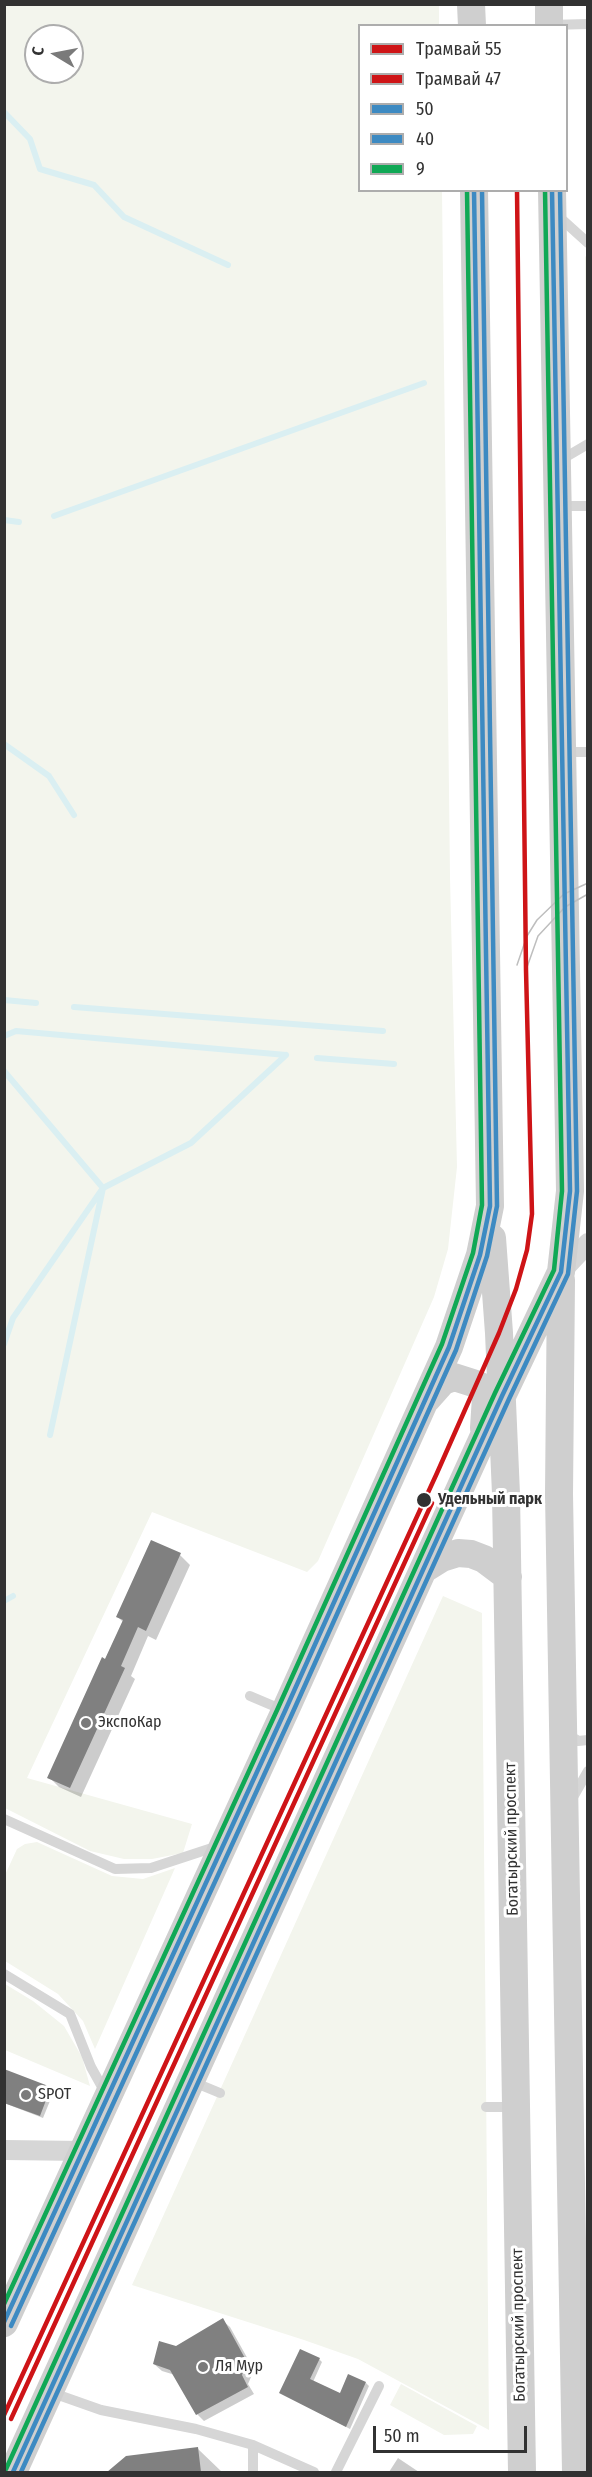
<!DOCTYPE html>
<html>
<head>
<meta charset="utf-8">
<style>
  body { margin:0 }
  #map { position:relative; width:592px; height:2477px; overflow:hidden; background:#fff; font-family:"Fira Sans Condensed",sans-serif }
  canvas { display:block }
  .frame { position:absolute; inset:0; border:6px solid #323232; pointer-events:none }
  .legend { position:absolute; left:358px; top:24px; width:210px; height:168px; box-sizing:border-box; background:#fff; border:2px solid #adadad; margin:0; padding:8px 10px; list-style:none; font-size:18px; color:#323232 }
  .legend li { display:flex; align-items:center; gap:12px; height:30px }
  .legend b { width:30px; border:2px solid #adadad }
  .north { position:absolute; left:24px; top:24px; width:60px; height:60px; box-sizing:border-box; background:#fff; border:2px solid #adadad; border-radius:50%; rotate:280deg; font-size:16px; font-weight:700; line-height:24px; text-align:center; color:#323232 }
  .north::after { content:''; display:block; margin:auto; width:21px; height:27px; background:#7a7a7a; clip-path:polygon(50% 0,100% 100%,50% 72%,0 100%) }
  .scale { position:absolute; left:373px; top:2426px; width:154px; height:27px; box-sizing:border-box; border:3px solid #323232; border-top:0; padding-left:8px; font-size:18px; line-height:21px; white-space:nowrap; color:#323232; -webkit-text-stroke:4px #fff; paint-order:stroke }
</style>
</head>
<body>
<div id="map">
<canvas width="592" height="2477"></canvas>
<div class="frame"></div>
<ul class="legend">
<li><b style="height:8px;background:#ce1417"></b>Трамвай 55</li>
<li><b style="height:8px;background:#ce1417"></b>Трамвай 47</li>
<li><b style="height:8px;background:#3d8ac2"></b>50</li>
<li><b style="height:8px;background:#3d8ac2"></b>40</li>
<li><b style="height:8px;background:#10a855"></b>9</li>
</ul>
<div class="north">С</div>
<div class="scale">50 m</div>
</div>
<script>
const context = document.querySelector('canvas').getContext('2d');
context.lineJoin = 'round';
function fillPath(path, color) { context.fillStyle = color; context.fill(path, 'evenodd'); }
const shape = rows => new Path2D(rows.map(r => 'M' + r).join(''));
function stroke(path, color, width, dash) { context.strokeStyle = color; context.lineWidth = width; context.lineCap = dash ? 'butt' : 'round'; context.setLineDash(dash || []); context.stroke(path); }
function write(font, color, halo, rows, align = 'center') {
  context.font = font + ' "Fira Sans Condensed",sans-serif'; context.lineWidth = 6; context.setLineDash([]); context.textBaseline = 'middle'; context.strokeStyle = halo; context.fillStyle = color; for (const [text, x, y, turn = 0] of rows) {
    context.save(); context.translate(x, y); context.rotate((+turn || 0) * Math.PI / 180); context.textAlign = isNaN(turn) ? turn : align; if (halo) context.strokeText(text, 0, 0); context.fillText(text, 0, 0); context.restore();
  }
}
const green = shape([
  [4,5,439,5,439,25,360,26,360,190,442,191,450,877,457,1167,448,1249,434,1297,318,1561,307,1572,152,1512,27,1778,192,1824,183,1853,152,1859,124,1859,90,1851,5,1808],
  [36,36,72,36,72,72,36,72],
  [585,256,588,259,587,431],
  [443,1596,482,1613,489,2430,358,2359,304,2340,132,2285],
  [37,1842,112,1876,143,1879,175,1868,95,2049,83,2021,58,1994,5,1961,5,1875,17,1849,25,1844],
  [5,1984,33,2001,64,2026,82,2057,90,2086,5,2050],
  [401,2384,477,2426,473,2434,444,2435,390,2405]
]);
const shadow = shape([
  [180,1555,190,1565,156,1640,148,1636,131,1676,135,1679,81,1797,59,1787,49,1777,123,1622,118,1617],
  [4,2074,50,2088,54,2091,43,2118,4,2103],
  [222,2320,230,2327,254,2370,248,2384,254,2394,204,2421,197,2414,175,2375,162,2371,154,2364],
  [319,2359,322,2362,313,2382,340,2395,366,2383,369,2386,350,2429,281,2393],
  [197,2448,222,2472,110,2472,127,2458],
  [398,2458,419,2472,389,2472]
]);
const stream = shape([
  [4,112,30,139,40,169,94,185,124,217,228,265],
  [54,516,424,383],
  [4,520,19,522],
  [4,744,49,776,74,815],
  [4,1000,36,1003],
  [74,1007,383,1031],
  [4,1036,16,1031,286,1055],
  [317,1058,394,1064],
  [4,1071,103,1188,13,1318,4,1344],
  [50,1435,103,1188,191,1143,286,1055],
  [4,1601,13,1596]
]);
const building = shape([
  [151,1540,181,1553,146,1631,138,1627,121,1666,125,1668,70,1788,47,1778,102,1657,105,1659,123,1620,116,1617],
  [4,2069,51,2087,40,2116,4,2103],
  [223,2318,247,2362,242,2375,248,2387,196,2415,170,2370,153,2364,159,2341,176,2346],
  [300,2349,320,2358,310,2379,340,2393,348,2374,366,2382,346,2427,279,2393],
  [198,2447,201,2472,107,2472,126,2456]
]);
const service = shape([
  [549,25,588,24],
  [557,215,588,243],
  [559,461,588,444],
  [558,506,588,506],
  [564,752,588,752],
  [250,1696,283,1710],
  [566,1733,578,1741,588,1740],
  [572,1799,588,1771],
  [4,1819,115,1869,151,1868,218,1846],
  [4,1974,70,2014,91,2067,106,2094],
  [191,2081,220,2093],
  [486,2107,516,2107],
  [50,2392,101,2410,196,2429,253,2445,314,2472],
  [253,2445,253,2472],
  [336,2472,379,2386]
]);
const minor = shape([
  [561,1272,588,1243],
  [4,2150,83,2151]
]);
const secondary = shape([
  [471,4,472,26],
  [549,4,549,26],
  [492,1238,499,1333,506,1494,522,2472],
  [561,1280,559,1494,576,2472],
  [427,1399,443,1381,454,1377,476,1384,480,1386,486,1397,484,1428],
  [426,1568,442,1558,458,1553,471,1554,484,1559,508,1577],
  [4,2323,285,1711,449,1347,480,1255,490,1206,474,190],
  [13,2472,502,1396,561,1272,570,1191,552,190]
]);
const tram = shape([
  [517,965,527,936,537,920,564,894,588,883],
  [526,970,538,936,565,907,588,894]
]);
const bus1 = shape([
  [4,2322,285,1711,449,1347,480,1255,490,1206,474,190],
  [13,2472,502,1396,561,1272,570,1191,552,190]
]);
const bus2 = shape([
  [11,2326,292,1714,456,1350,487,1256,497,1206,482,190],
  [21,2472,509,1399,568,1274,577,1191,560,190]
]);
const bus3 = shape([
  [4,2304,278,1708,442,1344,473,1253,482,1205,467,190],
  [6,2469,495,1393,554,1270,562,1191,545,190]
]);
const tram1 = shape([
  [4,2415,437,1473,499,1333,516,1289,527,1250,532,1214,526,970,517,190]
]);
const tram2 = shape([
  [11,2419,432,1503]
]);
const markers = [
  [424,1500,8,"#323232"],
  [86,1723,6,"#7a7a7a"],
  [26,2095,6,"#7a7a7a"],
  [203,2367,6,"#7a7a7a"]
];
const stopNames = [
  ["Удельный парк",438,1500]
];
const poiNames = [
  ["ЭкспоКар",98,1723],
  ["SPOT",38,2095],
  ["Ля Мур",215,2367]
];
const streetNames = [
  ["Богатырский проспект",512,1839,-91],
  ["Богатырский проспект",519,2325,-91]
];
fillPath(green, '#f3f5ed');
fillPath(shadow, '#0003');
stroke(stream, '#daeff2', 6);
fillPath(building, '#808080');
stroke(service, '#d6d6d6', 10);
stroke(minor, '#d6d6d6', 20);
stroke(secondary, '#cfcfcf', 28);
stroke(tram, '#bebebe', 1.5);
stroke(bus1, '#3d8ac2', 4.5);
stroke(bus2, '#3d8ac2', 4.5);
stroke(bus3, '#10a855', 4.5);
stroke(tram1, '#ce1417', 4.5);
stroke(tram2, '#ce1417', 4.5);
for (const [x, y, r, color] of markers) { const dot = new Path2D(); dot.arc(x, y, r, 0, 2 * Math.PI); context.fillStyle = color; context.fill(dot); stroke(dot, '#fff', 2); }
write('bold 16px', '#323232', '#fff', stopNames, 'left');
write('16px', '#323232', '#fff', poiNames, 'left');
write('16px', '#323232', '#fff', streetNames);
</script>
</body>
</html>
